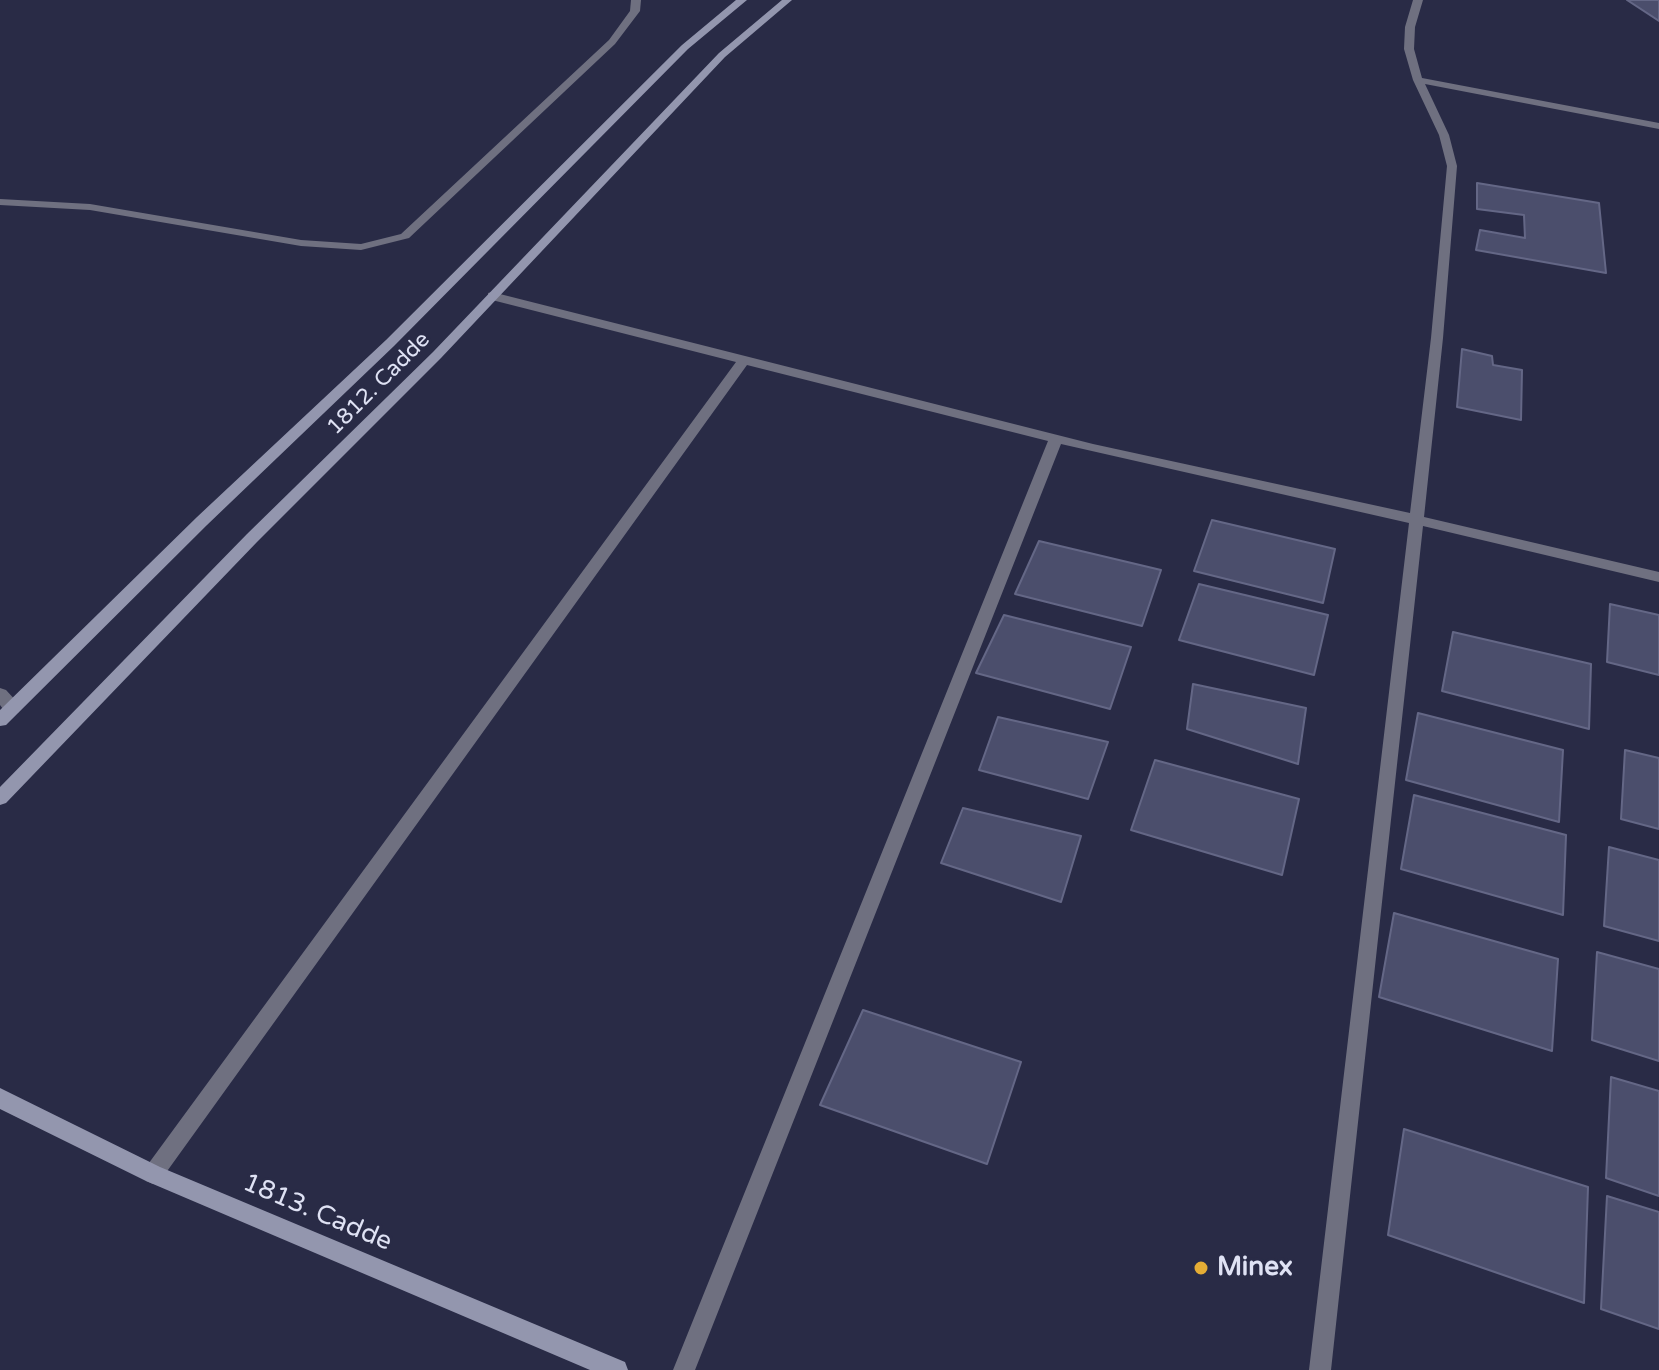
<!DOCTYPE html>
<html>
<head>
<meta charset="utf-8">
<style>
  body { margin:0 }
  canvas { display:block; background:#292b46 }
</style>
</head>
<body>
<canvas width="1659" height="1370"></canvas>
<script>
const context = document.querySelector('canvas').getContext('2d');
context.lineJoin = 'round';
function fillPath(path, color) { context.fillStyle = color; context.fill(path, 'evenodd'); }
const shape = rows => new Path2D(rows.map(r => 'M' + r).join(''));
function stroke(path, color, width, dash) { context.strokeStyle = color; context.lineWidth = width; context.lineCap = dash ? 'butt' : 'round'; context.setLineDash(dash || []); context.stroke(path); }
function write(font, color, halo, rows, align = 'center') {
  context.font = font + ' "Varela Round",sans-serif'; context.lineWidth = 6; context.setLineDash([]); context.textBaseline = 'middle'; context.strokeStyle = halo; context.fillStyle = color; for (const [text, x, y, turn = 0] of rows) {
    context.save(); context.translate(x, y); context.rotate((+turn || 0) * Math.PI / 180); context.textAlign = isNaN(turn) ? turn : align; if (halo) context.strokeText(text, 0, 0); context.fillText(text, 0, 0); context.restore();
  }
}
const building = shape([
  [1627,0,1659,0,1659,21,1627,0],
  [1477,183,1599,203,1606,273,1476,250,1480,230,1525,238,1524,215,1477,209,1477,183],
  [1462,349,1492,356,1493,365,1522,370,1521,420,1457,407,1462,349],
  [1212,520,1335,549,1323,603,1194,571,1212,520],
  [1039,541,1161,570,1142,626,1015,594,1039,541],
  [1199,584,1328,615,1314,675,1179,640,1199,584],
  [1610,604,1659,615,1659,675,1607,662,1610,604],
  [1004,615,1131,647,1110,709,976,673,1004,615],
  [1453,632,1591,664,1589,729,1442,691,1453,632],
  [1193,684,1306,708,1298,764,1187,729,1193,684],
  [1418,713,1563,750,1559,822,1406,780,1418,713],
  [998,717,1108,742,1088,799,979,770,998,717],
  [1625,750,1659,758,1659,829,1621,819,1625,750],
  [1155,760,1299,799,1282,875,1131,830,1155,760],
  [1414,795,1566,835,1563,915,1401,869,1414,795],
  [963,808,1081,836,1061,902,941,863,963,808],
  [1609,847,1659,860,1659,941,1604,926,1609,847],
  [1394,913,1558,959,1552,1051,1379,997,1394,913],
  [1597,952,1659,969,1659,1061,1592,1040,1597,952],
  [863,1010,1021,1062,987,1164,820,1105,863,1010],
  [1611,1077,1659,1091,1659,1196,1606,1178,1611,1077],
  [1404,1129,1588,1187,1584,1303,1388,1235,1404,1129],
  [1607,1196,1659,1212,1659,1329,1601,1309,1607,1196]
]);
const street = shape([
  [631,0,641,0,640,11,615,44,409,238,361,250,301,246,90,210,0,205,0,199,90,204,301,240,361,244,401,234,609,40,630,11,631,0],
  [1413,0,1423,0,1415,27,1414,49,1422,78,1659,123,1659,129,1425,84,1449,135,1457,166,1443,338,1424,517,1659,572,1659,582,1423,526,1331,1370,1309,1370,1409,523,1061,444,695,1370,673,1370,1048,441,747,365,160,1181,153,1184,146,1181,143,1174,146,1167,736,362,488,299,488,293,492,292,1093,444,1410,513,1431,338,1447,166,1439,135,1413,80,1404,49,1405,27,1413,0],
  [0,688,6,690,18,703,20,708,18,713,6,713,0,705,0,688]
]);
const secondary = shape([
  [736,0,747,0,688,49,394,346,207,525,6,725,0,726,0,710,197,517,386,340,682,45,736,0],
  [782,0,792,0,725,57,441,358,257,542,6,803,0,805,0,787,247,534,433,352,719,53,782,0],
  [0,1088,160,1167,625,1362,628,1370,590,1370,146,1181,0,1109,0,1088]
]);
const markers = [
  [1201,1268,8,"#e5ad35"]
];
const streetNames = [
  ["1812. Cadde",379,384,-45]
];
const nearStreetnames = [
  ["1813. Cadde",317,1213,23]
];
const nearPoinames = [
  ["Minex",1217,1268]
];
fillPath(building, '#4b4e6c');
stroke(building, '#646786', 2);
fillPath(street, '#6f7080');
fillPath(secondary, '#9396ae');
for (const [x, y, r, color] of markers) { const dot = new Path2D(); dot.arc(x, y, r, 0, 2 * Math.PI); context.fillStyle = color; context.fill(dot); stroke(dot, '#292b46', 3); }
write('22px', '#dfe2f4', '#292b46', streetNames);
write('26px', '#dfe2f4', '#292b46', nearStreetnames);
write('bold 26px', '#dfe2f4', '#292b46', nearPoinames, 'left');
</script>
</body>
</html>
